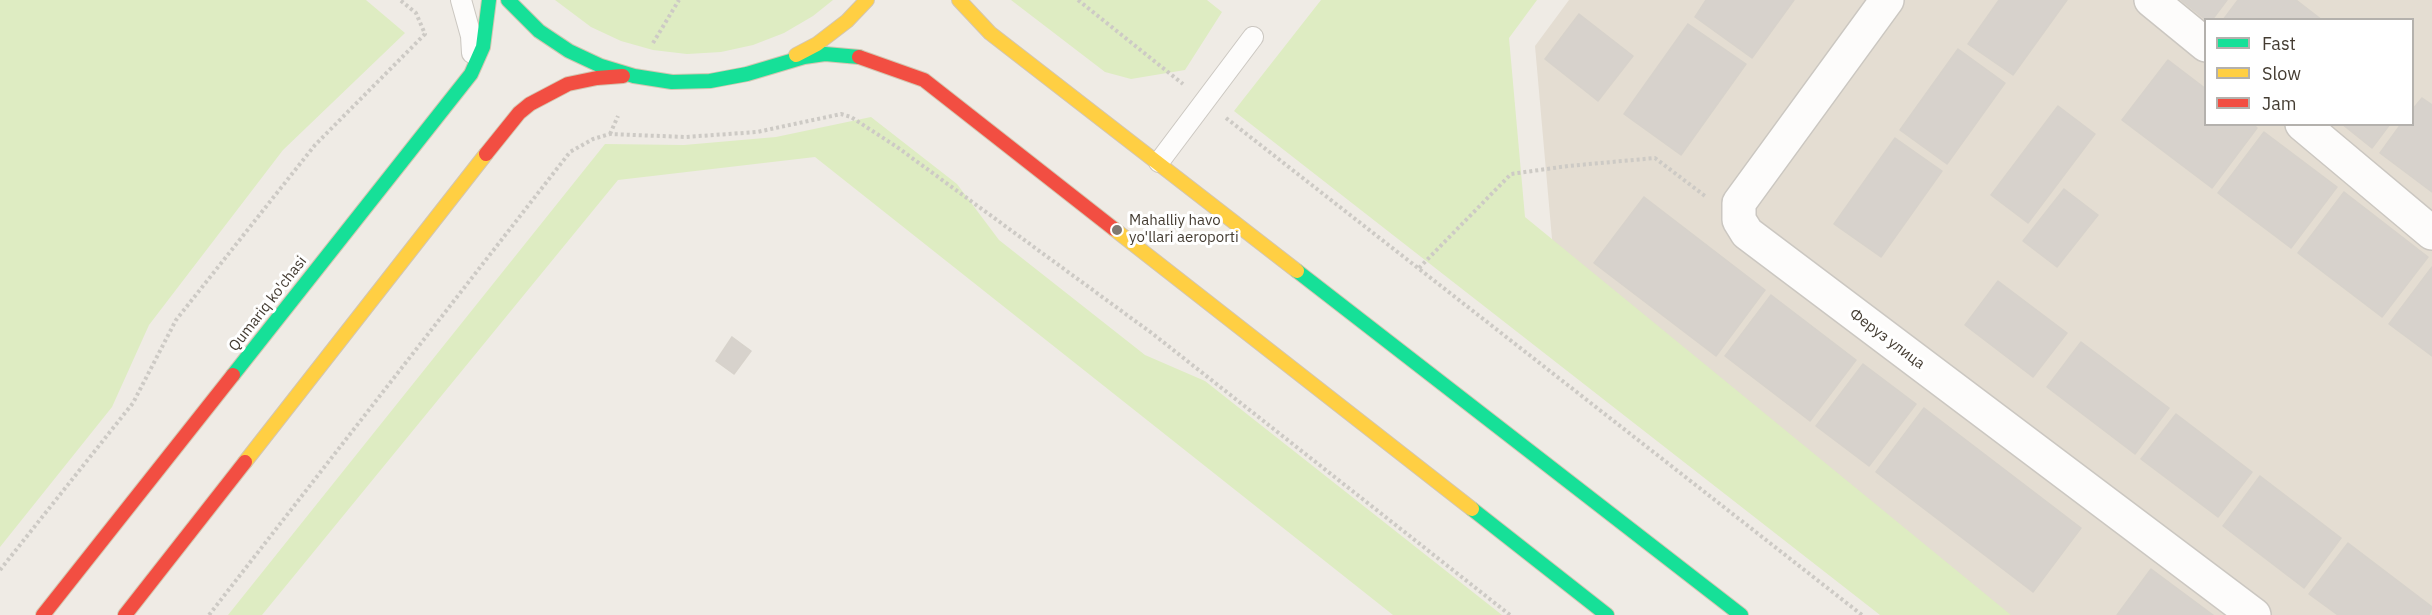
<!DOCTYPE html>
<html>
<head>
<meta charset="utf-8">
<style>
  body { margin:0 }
  #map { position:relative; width:2432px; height:615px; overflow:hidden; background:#efebe5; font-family:"IBM Plex Sans",sans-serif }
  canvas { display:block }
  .legend { position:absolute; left:2204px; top:18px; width:210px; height:108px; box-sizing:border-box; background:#fff; border:2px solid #b4b1ad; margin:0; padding:8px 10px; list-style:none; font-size:18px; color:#443c32 }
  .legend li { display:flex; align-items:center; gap:12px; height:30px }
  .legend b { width:30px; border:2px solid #b4b1ad }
</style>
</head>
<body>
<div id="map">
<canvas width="2432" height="615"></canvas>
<ul class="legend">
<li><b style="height:8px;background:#16e098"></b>Fast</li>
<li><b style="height:8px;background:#ffcf43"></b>Slow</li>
<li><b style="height:8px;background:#f24e42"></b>Jam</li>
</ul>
</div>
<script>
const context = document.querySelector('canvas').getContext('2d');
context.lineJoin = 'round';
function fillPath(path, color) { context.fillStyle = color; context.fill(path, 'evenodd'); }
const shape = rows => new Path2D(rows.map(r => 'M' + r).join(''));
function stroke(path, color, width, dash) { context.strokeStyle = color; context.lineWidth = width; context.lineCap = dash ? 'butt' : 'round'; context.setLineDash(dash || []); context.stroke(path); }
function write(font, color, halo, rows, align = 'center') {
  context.font = font + ' "IBM Plex Sans",sans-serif'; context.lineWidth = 6; context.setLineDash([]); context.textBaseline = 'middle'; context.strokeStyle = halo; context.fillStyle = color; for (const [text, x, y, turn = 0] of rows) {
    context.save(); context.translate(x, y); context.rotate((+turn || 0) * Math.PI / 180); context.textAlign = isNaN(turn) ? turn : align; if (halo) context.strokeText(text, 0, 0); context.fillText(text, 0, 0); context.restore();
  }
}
const residential = shape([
  [1569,0,2432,0,2432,615,1949,615,1558,307,1535,46],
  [2206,20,2412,20,2412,124,2206,124]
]);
const green = shape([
  [0,0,366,0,405,33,283,150,149,325,112,407,0,547],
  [555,0,833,0,813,16,784,33,753,45,721,52,687,54,653,50,621,41,591,27],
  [1011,0,1207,0,1222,12,1185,70,1131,79,1105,72],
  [1321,0,1537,0,1509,38,1525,217,2011,615,1880,615,1234,111],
  [871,117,957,184,999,240,1145,355,1205,381,1502,615,1393,615,815,157,618,180,262,615,228,615,605,144,684,145,776,137]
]);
const building = shape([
  [1706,0,1794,0,1752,58,1695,17,1706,0],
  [1999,0,2067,0,2013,75,1968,44,1999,0],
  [2181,0,2227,0,2212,20,2206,20,2181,0],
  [2238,0,2296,0,2322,20,2223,20,2238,0],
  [1579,14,1633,56,1598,101,1545,59,1579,14],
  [1688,24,1746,64,1681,155,1624,114,1688,24],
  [1958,49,2005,83,1947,164,1900,130,1958,49],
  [2168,60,2206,89,2206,124,2253,124,2257,128,2212,188,2122,120,2168,60],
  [2422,98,2432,105,2432,192,2380,153,2401,124,2412,124,2412,110,2422,98],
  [2058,106,2095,134,2028,223,1991,195,2058,106],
  [2342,124,2390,124,2372,148,2342,124],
  [2264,132,2337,187,2291,248,2218,193,2264,132],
  [1895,138,1942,171,1881,257,1834,224,1895,138],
  [2064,189,2098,215,2057,267,2023,241,2064,189],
  [2344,192,2428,257,2382,317,2298,253,2344,192],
  [1644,197,1765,290,1716,356,1594,263,1644,197],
  [2432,267,2432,356,2389,324,2432,267],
  [1998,281,2067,333,2033,377,1965,325,1998,281],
  [1771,295,1856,360,1810,421,1725,356,1771,295],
  [732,337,751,351,734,374,716,361,732,337],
  [2081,342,2169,408,2135,454,2047,387,2081,342],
  [1863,364,1916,404,1869,466,1816,426,1863,364],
  [1924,408,2081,528,2033,592,1876,472,1924,408],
  [2176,414,2252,472,2218,517,2141,459,2176,414],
  [2260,476,2341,538,2304,588,2223,526,2260,476],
  [2348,543,2432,607,2429,615,2338,615,2309,594,2348,543],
  [2151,569,2213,615,2117,615,2151,569]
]);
const path = shape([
  [1078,0,1183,84],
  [653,43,679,0],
  [1226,118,1862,615],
  [610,134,618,116],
  [1419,268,1511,174,1568,166,1655,158,1705,196],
  [0,570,133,403,176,320,315,145,425,34,416,13,400,0],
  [209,615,570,152,593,139,610,134,685,137,757,132,841,114,851,117,897,147,1153,334,1510,615]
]);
const lane = shape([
  [461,0,471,36,472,53],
  [1159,162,1253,37]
]);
const street = shape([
  [1887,0,1739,203,1739,220,1747,233,2254,615],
  [2151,0,2206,45],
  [2302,124,2432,233]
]);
const fast = shape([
  [508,0,539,31,569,51,601,66,634,76,672,82,710,81,747,74,804,57,825,54,859,57],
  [1297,271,1741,615],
  [233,375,471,74,483,47,489,0],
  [1472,509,1607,615]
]);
const slow = shape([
  [959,0,990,33,1297,271],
  [796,55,817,44,847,21,867,0],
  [1114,229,1472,509],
  [245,462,486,154]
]);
const jam = shape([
  [859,57,924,80,1114,229],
  [486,154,519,113,530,104,568,84,597,78,623,76],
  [43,615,233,375],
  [125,615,245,462]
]);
const markers = [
  [1117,230,6,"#807971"]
];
const poiNames = [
  ["Mahalliy havo",1129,221],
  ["yo'llari aeroporti",1129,238]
];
const streetNames = [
  ["Qumariq ko'chasi",268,304,-52],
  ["Феруз улица",1887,339,37]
];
fillPath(residential, '#e4ddd2');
fillPath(green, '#deecc2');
fillPath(building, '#d7d2cc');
stroke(building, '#d7d2cb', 1.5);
stroke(lane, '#cbc7c1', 22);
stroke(street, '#cbc7c1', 36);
stroke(fast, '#d3c6b1', 16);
stroke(slow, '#d3c6b1', 16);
stroke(jam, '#d3c6b1', 16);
stroke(path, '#cdcac5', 4, [3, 3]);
stroke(lane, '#fdfcfb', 20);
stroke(street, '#fdfcfb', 33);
stroke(fast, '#16e098', 14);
stroke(slow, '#ffcf43', 14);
stroke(jam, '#f24e42', 14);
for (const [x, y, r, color] of markers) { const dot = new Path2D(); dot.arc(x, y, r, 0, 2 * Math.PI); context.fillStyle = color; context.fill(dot); stroke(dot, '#fff', 2); }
write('15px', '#443c32', '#fff', poiNames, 'left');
write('15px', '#443c32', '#fff', streetNames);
</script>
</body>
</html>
